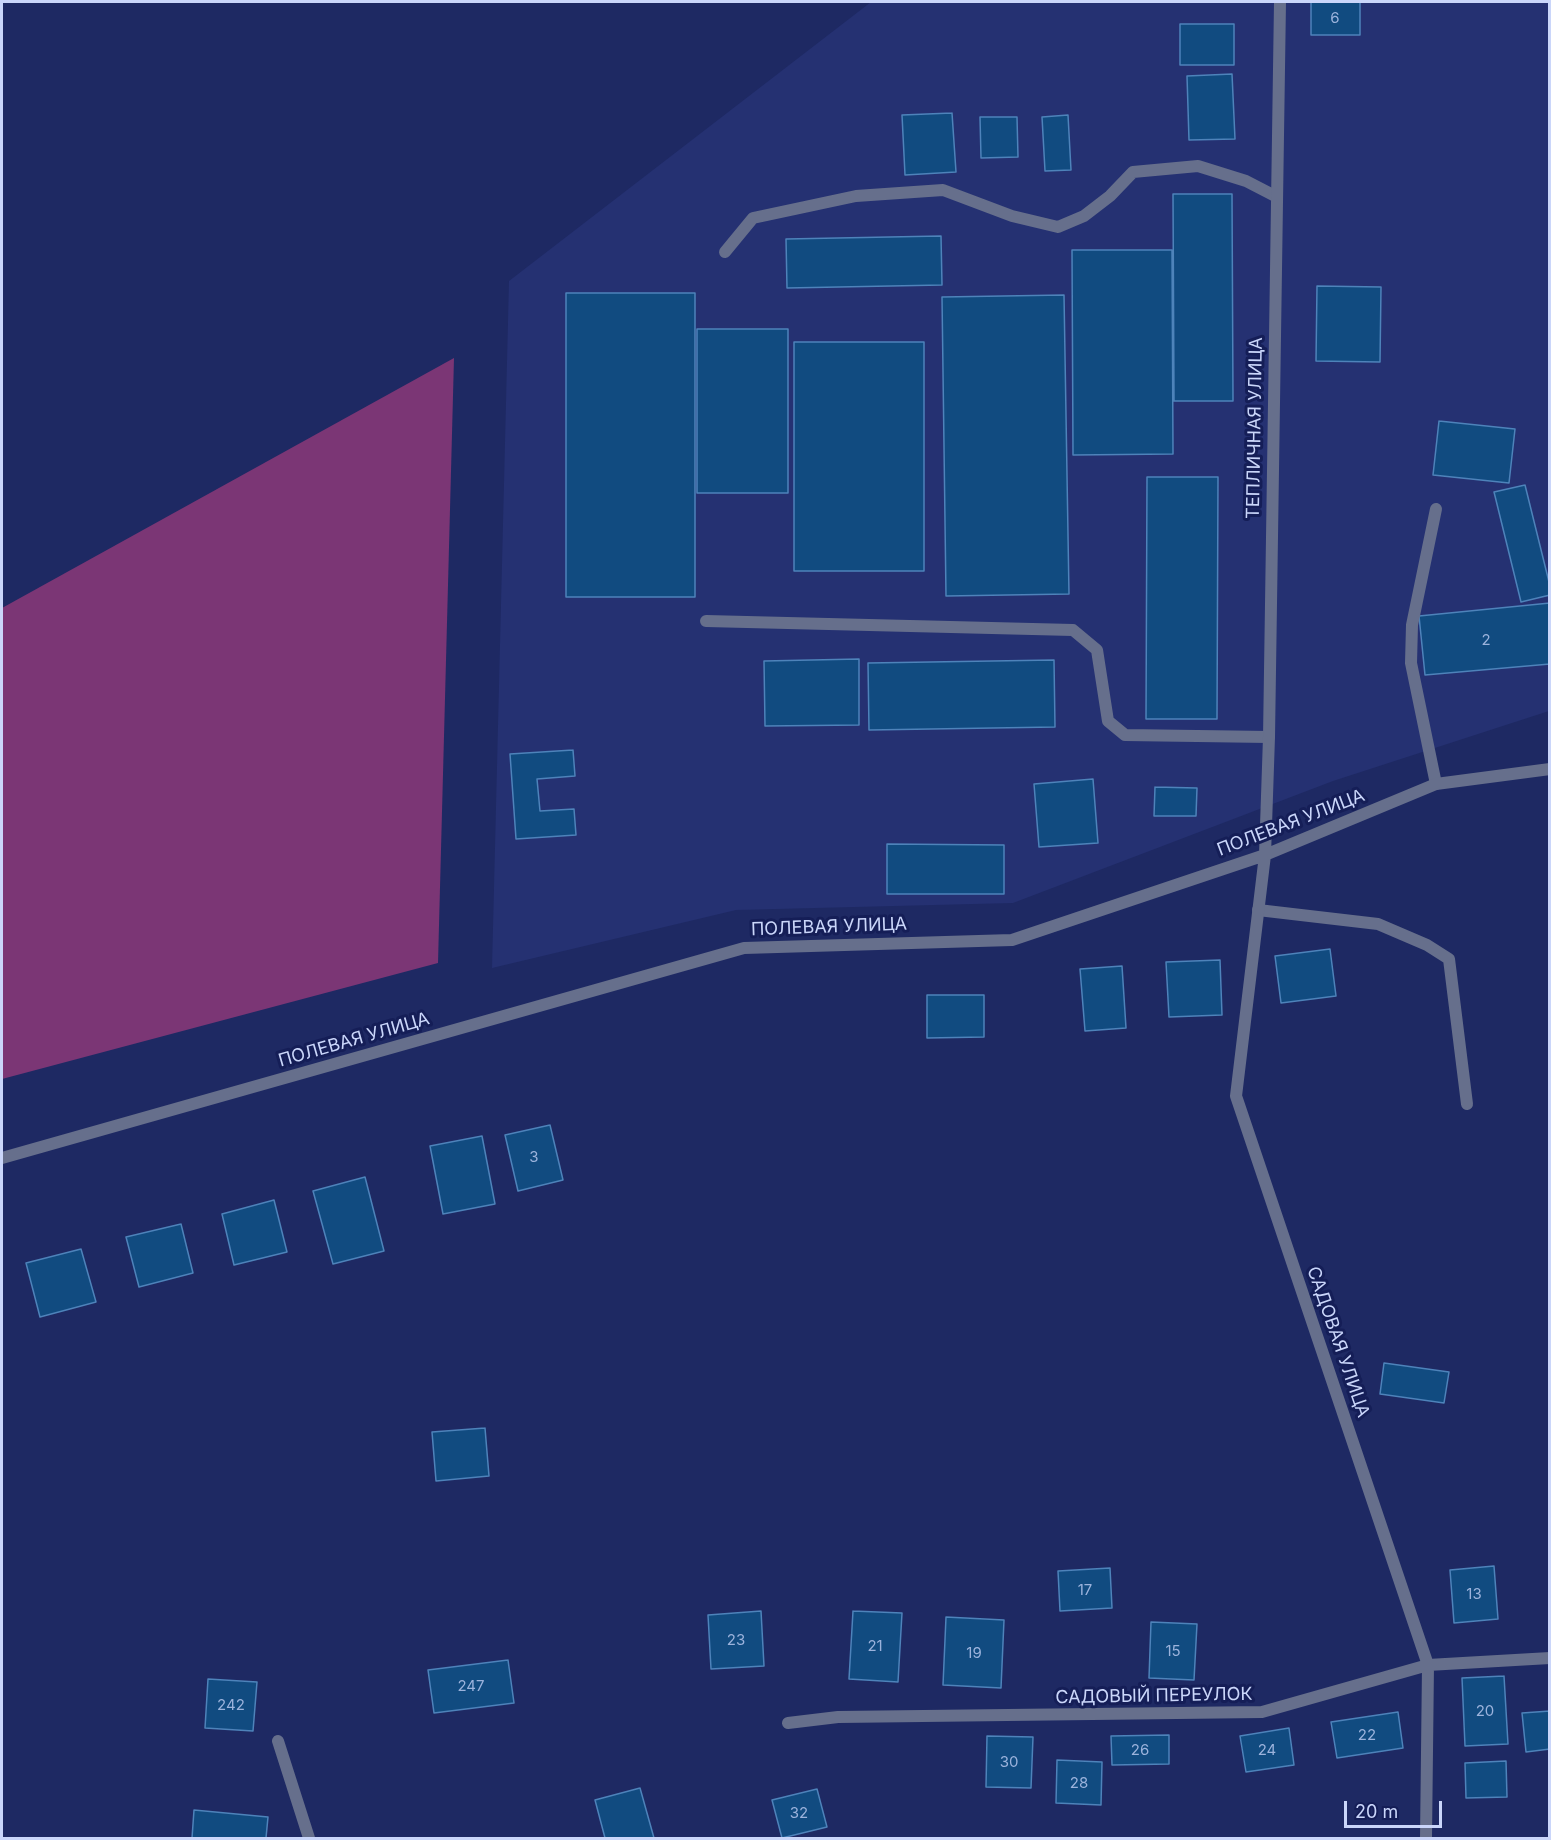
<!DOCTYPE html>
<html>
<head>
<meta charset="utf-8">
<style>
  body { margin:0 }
  #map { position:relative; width:1551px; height:1840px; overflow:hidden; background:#1e2963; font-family:Inter,sans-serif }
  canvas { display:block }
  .frame { position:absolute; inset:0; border:3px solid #cad6fa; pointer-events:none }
  .scale { position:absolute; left:1344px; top:1801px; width:98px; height:27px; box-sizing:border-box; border:3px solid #cad6fa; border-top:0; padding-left:8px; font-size:18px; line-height:21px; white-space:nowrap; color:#cad6fa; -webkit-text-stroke:4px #151e57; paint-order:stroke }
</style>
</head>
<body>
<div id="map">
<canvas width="1551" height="1840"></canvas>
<div class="frame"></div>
<div class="scale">20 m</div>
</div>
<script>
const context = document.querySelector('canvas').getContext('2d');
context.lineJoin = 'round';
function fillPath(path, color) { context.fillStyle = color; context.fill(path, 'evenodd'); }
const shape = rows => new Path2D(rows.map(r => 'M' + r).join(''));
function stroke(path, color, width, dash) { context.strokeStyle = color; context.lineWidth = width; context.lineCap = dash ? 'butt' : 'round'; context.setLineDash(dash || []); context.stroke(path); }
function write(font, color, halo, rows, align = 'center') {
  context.font = font + ' Inter,sans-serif'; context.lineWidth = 6; context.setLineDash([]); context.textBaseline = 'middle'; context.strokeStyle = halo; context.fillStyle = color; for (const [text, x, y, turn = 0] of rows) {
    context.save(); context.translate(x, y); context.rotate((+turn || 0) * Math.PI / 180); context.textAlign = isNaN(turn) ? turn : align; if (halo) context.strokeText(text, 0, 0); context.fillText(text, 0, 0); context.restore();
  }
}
const built = shape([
  [871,2,1549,2,1549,711,1333,781,1013,903,736,910,492,968,509,281]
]);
const green = shape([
  [454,358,438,963,2,1079,2,608]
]);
const building = shape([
  [1311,2,1360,2,1360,35,1311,35,1311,2],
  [1180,24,1234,24,1234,65,1180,65,1180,24],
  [1232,74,1235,139,1189,140,1187,76,1232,74],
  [952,113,956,172,905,175,902,115,952,113],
  [1068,115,1071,170,1045,171,1042,117,1068,115],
  [980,117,1017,117,1018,157,981,158,980,117],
  [1173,194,1232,194,1233,401,1174,401,1173,194],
  [941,236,942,285,787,288,786,239,941,236],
  [1072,250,1172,250,1173,454,1073,455,1072,250],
  [1317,286,1381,287,1380,362,1316,361,1317,286],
  [566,293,695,293,695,597,566,597,566,293],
  [1064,295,1069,594,946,596,942,297,1064,295],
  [697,329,788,329,788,493,697,493,697,329],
  [794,342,924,342,924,571,794,571,794,342],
  [1439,421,1515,429,1509,483,1433,475,1439,421],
  [1147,477,1218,477,1217,719,1146,719,1147,477],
  [1525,485,1550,586,1550,595,1521,602,1494,492,1525,485],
  [1550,603,1550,664,1425,675,1419,616,1550,603],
  [859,659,859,725,765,726,764,661,859,659],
  [1054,660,1055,727,869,730,868,663,1054,660],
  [573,750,575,776,537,779,540,811,574,809,576,835,516,839,510,754,573,750],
  [1093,779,1098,843,1039,847,1034,784,1093,779],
  [1155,787,1197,788,1196,816,1154,816,1155,787],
  [887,844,1004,845,1004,894,887,894,887,844],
  [1330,949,1336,996,1281,1003,1275,956,1330,949],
  [1220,960,1222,1015,1169,1017,1166,962,1220,960],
  [1122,966,1126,1028,1085,1031,1080,969,1122,966],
  [927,995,984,995,984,1037,927,1038,927,995],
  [550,1125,563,1180,518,1191,505,1135,550,1125],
  [482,1136,495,1204,443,1214,430,1146,482,1136],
  [365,1177,384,1251,333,1264,313,1191,365,1177],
  [274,1200,287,1252,234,1265,222,1214,274,1200],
  [181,1224,193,1273,139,1287,126,1237,181,1224],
  [81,1249,96,1302,40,1317,26,1263,81,1249],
  [1384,1363,1449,1372,1444,1403,1380,1394,1384,1363],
  [485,1428,489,1476,436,1481,432,1432,485,1428],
  [1494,1566,1498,1619,1454,1623,1450,1570,1494,1566],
  [1110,1568,1112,1608,1060,1611,1058,1571,1110,1568],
  [761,1611,764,1666,711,1669,708,1615,761,1611],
  [853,1611,902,1613,898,1682,849,1679,853,1611],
  [946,1617,1004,1620,1001,1688,943,1685,946,1617],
  [1151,1622,1197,1624,1194,1680,1149,1678,1151,1622],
  [508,1660,514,1703,434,1713,428,1670,508,1660],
  [1504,1676,1508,1744,1465,1746,1462,1678,1504,1676],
  [208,1679,257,1682,253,1731,205,1728,208,1679],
  [1550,1711,1550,1749,1526,1752,1522,1713,1550,1711],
  [1398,1712,1403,1748,1337,1758,1331,1722,1398,1712],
  [1289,1728,1294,1765,1246,1772,1240,1736,1289,1728],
  [1169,1735,1169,1764,1112,1765,1111,1736,1169,1735],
  [987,1736,1033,1737,1031,1788,986,1787,987,1736],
  [1057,1760,1102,1762,1101,1805,1056,1803,1057,1760],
  [1506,1761,1507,1797,1466,1798,1465,1763,1506,1761],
  [640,1788,654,1838,605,1838,595,1800,640,1788],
  [817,1789,827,1827,782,1838,772,1800,817,1789],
  [194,1810,268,1817,266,1838,192,1838,194,1810]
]);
const service = shape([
  [725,252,753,218,856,196,943,190,1012,216,1058,227,1084,216,1110,196,1133,172,1198,166,1246,181,1277,197],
  [1436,509,1412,625,1411,663,1436,784],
  [706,621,1073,630,1097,650,1108,721,1125,735,1269,737],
  [1258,910,1378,924,1427,945,1449,959,1467,1104]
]);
const minor = shape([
  [1280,2,1269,737,1265,855,1236,1096,1428,1665,1426,1838],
  [2,1158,744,948,1012,940,1265,855,1436,784,1550,769],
  [788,1723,838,1717,1262,1712,1428,1665,1550,1658],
  [278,1741,309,1838]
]);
const numberNames = [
  ["6",1335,18],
  ["2",1486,640],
  ["3",534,1157],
  ["17",1085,1590],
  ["13",1474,1594],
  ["23",736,1640],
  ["21",875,1646],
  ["15",1173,1651],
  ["19",974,1653],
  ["247",471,1686],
  ["242",231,1705],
  ["20",1485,1711],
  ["22",1367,1735],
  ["26",1140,1750],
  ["24",1267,1750],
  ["30",1009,1762],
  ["28",1079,1783],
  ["32",799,1813]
];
const streetNames = [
  ["ТЕПЛИЧНАЯ УЛИЦА",1255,428,-89],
  ["ПОЛЕВАЯ УЛИЦА",1291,823,-21],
  ["ПОЛЕВАЯ УЛИЦА",829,927,-2],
  ["ПОЛЕВАЯ УЛИЦА",354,1040,-16],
  ["САДОВАЯ УЛИЦА",1338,1342,71],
  ["САДОВЫЙ ПЕРЕУЛОК",1154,1696,-1]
];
fillPath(built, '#253172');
fillPath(green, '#7b3675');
fillPath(building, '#114b80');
stroke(building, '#4e83ba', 1.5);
stroke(service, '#666f8c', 12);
stroke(minor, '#666f8c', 12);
write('15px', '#9cb3dc', null, numberNames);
write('18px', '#cad6fa', '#151e57', streetNames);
</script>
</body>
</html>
